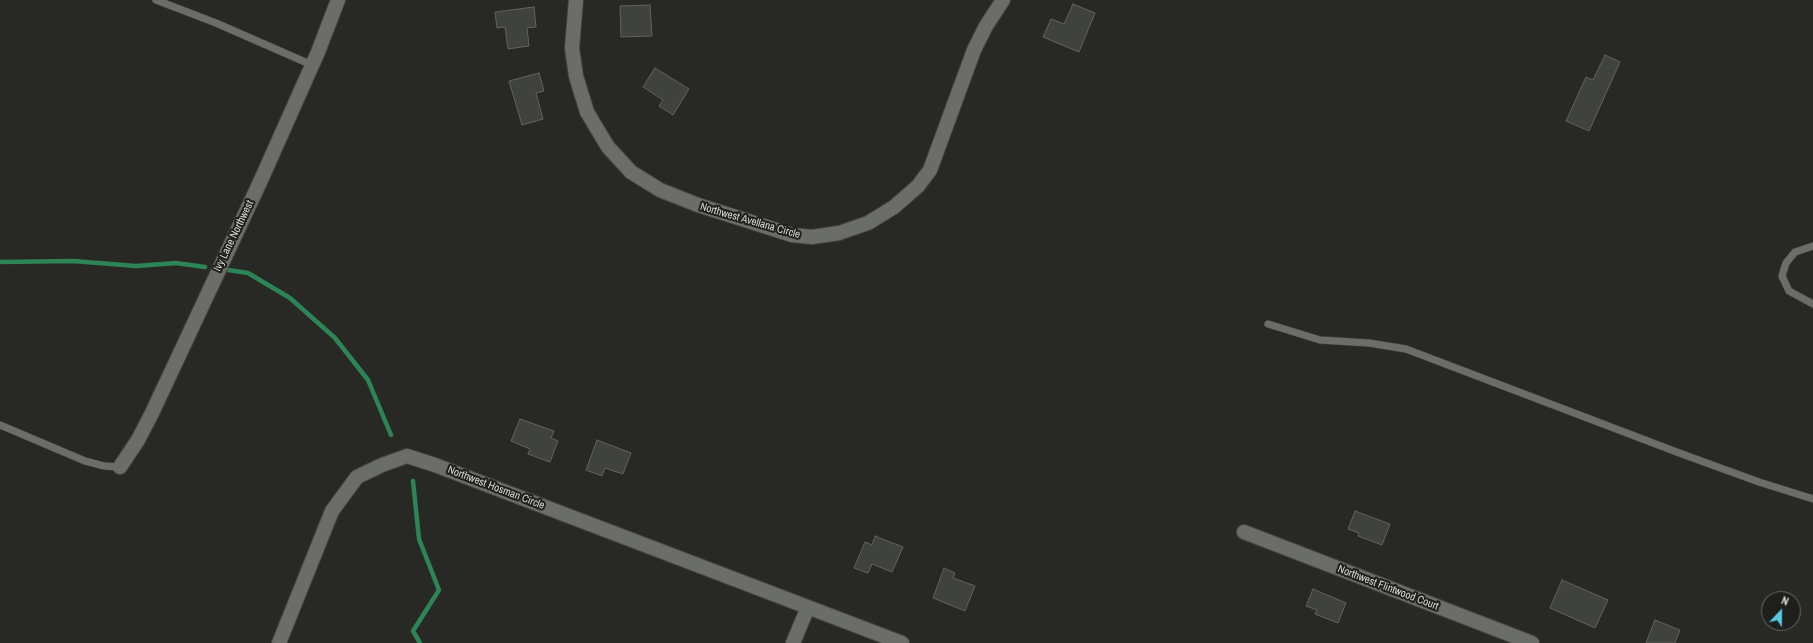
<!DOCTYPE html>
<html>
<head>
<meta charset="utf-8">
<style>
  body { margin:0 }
  #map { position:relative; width:1813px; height:643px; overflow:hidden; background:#282924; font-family:"Archivo Narrow",sans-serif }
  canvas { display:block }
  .north { position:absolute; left:1761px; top:591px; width:40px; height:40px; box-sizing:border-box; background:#1e1f1b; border:1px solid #686966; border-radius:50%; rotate:22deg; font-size:11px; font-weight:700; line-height:16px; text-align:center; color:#d8d9d6 }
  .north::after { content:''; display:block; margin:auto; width:14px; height:18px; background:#59c8e4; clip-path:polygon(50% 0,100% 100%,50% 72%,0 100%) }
</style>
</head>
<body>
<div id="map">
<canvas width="1813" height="643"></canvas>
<div class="north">N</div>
</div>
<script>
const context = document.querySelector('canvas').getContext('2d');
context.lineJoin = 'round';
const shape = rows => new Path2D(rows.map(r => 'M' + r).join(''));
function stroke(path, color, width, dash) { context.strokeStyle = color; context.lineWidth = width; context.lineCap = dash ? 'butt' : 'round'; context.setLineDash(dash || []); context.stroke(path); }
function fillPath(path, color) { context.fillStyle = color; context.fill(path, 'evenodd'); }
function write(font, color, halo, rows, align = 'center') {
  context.font = font + ' "Archivo Narrow",sans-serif'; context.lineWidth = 4; context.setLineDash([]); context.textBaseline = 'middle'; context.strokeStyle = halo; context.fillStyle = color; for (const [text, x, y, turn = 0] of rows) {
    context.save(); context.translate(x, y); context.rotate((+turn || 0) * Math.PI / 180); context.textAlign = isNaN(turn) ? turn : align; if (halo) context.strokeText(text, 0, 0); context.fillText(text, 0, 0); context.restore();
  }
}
const stream = shape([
  [0,262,73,261,136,266,176,263,205,267],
  [228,270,248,273,290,298,335,338,368,380,391,435],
  [413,481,419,539,439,590,413,631,420,643]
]);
const building = shape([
  [1073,4,1095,13,1079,52,1043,37,1051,19,1064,24,1073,4],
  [650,5,652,36,621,37,620,6,650,5],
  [534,7,536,27,527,28,529,46,508,49,505,27,497,28,495,12,534,7],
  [1605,55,1620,62,1589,131,1566,121,1586,77,1593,80,1605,55],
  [655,68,689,89,673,115,659,106,663,100,643,87,655,68],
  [539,73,544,91,536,93,543,119,522,125,509,81,539,73],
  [520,419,554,431,551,438,558,441,550,462,528,454,530,449,511,441,520,419],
  [597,440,631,453,623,474,605,468,602,476,586,470,597,440],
  [1355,511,1390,524,1382,545,1358,536,1359,533,1348,529,1355,511],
  [875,536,903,547,892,572,872,564,868,573,854,568,865,542,872,545,875,536],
  [944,568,955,573,953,578,975,586,965,611,933,598,944,568],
  [1562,580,1608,600,1595,628,1550,608,1562,580],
  [1313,589,1346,603,1338,623,1315,614,1317,610,1306,606,1313,589],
  [1655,620,1680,630,1675,643,1646,643,1655,620]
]);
const lane = shape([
  [156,0,216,23,312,65],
  [1813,246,1795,252,1786,263,1782,276,1789,291,1813,304],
  [1268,324,1320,340,1369,343,1406,349,1682,454,1759,482,1813,499],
  [0,425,85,461,104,466,120,467]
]);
const street = shape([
  [576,0,572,48,576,76,587,112,608,147,631,172,660,190,698,205,792,235,812,237,839,233,868,223,894,207,918,186,930,170,974,50,986,26,1003,0],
  [120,467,138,440,152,413,261,180,318,52,338,0],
  [1244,532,1532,643],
  [279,643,332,511,357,477,382,465,407,456,435,465,902,643],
  [793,643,808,607]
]);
const streetNames = [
  ["Northwest Avellana Circle",750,221,16],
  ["Ivy Lane Northwest",234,236,-64],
  ["Northwest Hosman Circle",496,488,21],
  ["Northwest Flintwood Court",1388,588,21]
];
stroke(stream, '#2d8456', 4.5);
fillPath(building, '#3f423e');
stroke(building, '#60635f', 1);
stroke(lane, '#454542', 8);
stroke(street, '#454542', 16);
stroke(lane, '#6b6d68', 7);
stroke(street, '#6b6d68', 14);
write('11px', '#d8d9d6', '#1e1f1b', streetNames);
</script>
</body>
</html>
